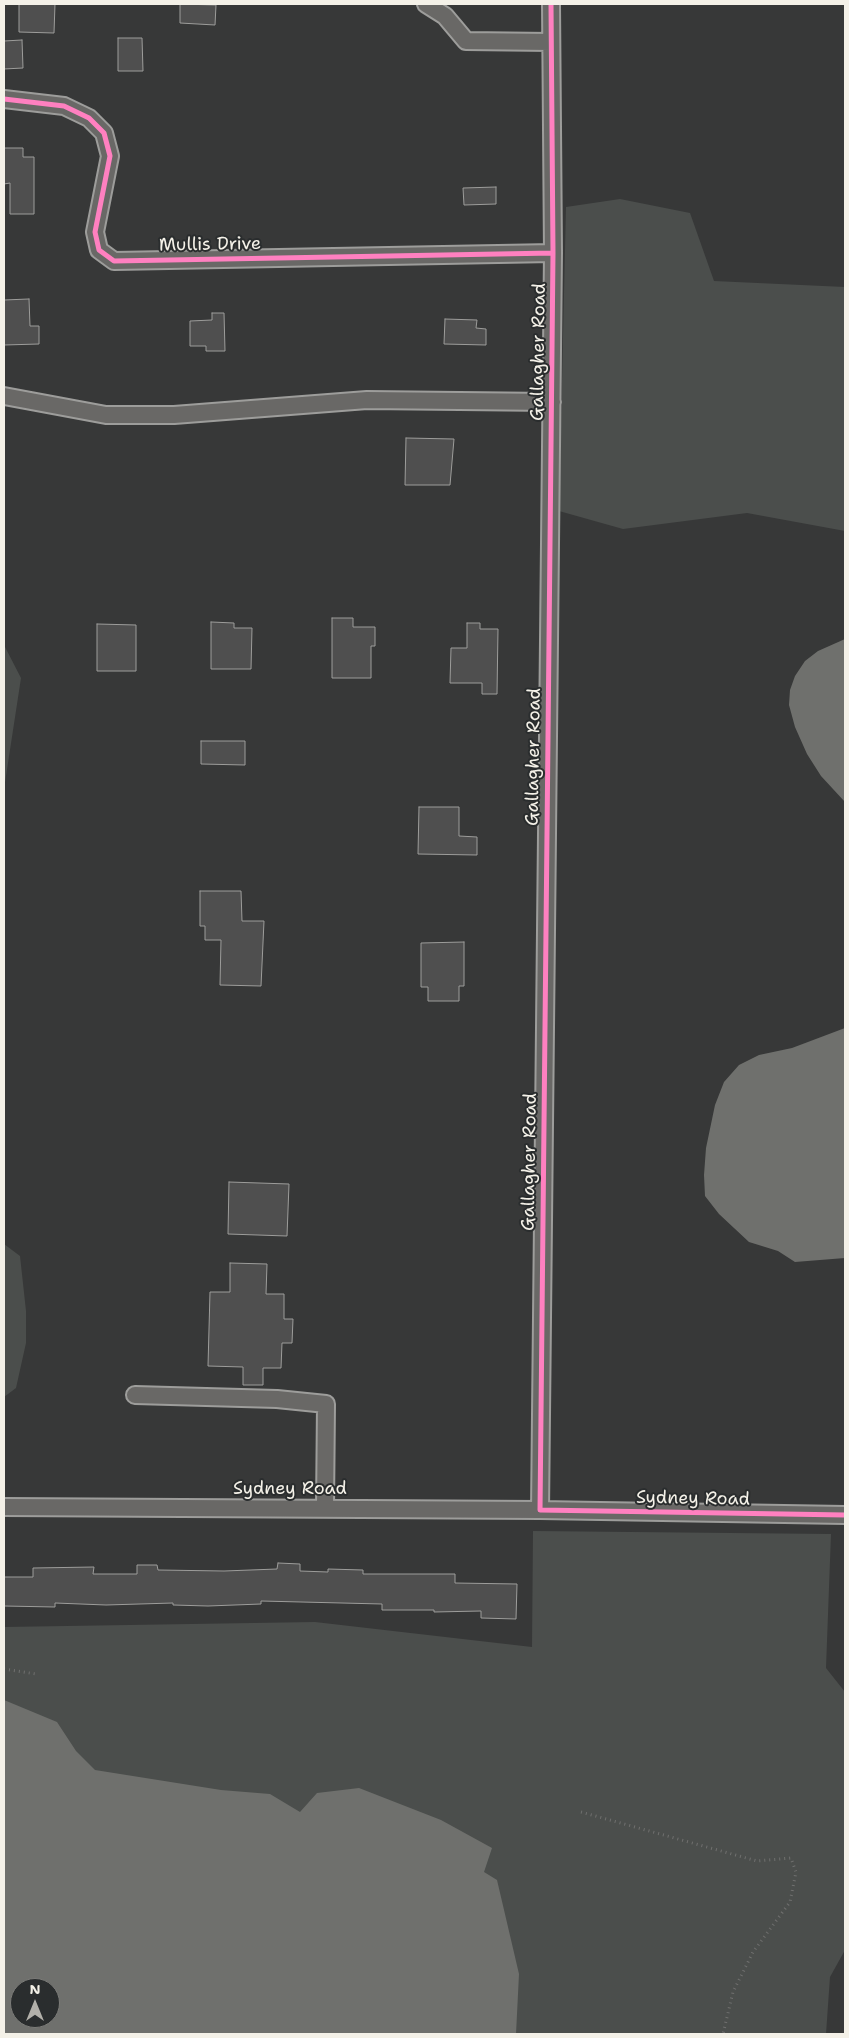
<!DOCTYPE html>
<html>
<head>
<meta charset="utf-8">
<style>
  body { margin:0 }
  #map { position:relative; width:849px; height:2038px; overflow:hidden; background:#373838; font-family:"Shantell Sans",sans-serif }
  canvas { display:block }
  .frame { position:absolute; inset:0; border:5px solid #f4f1e8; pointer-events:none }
  .north { position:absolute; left:10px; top:1978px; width:50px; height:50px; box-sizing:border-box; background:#2a2d2e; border:1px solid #7b7b78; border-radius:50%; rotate:0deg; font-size:14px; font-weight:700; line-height:20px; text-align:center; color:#f4f1e8 }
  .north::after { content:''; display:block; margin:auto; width:18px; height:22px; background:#b2b0aa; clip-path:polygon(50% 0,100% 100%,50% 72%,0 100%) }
</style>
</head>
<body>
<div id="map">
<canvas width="849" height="2038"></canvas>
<div class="frame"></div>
<div class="north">N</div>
</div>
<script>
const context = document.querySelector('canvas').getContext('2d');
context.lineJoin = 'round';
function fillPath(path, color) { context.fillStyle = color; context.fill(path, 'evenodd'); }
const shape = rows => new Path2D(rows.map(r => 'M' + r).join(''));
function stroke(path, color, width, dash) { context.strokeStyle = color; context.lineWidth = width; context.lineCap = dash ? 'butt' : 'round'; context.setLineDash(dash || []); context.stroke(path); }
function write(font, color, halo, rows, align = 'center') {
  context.font = font + ' "Shantell Sans",sans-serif'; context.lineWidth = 4; context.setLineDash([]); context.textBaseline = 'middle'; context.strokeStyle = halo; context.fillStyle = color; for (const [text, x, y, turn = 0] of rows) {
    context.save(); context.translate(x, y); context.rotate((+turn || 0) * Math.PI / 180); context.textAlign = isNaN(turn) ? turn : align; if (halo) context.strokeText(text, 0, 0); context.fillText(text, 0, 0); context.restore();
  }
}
const green = shape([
  [620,199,690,213,714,281,845,287,845,531,747,513,623,529,559,511,566,207],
  [4,645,21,678,4,789],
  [4,1244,20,1256,26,1311,26,1343,16,1388,4,1397],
  [533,1531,831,1534,826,1668,845,1692,845,1950,830,1977,826,2034,4,2034,4,1627,315,1622,532,1647],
  [20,1988,50,1988,50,2018,20,2018]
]);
const water = shape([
  [845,639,845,802,821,776,807,754,795,727,789,705,790,690,795,676,805,661,818,651],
  [845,1028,845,1258,795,1262,778,1251,749,1242,719,1214,705,1196,704,1175,706,1148,715,1105,724,1082,739,1065,759,1055,792,1048],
  [4,1700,57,1722,76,1751,95,1770,221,1790,270,1794,300,1812,317,1793,359,1788,441,1820,492,1848,484,1872,497,1880,519,1974,516,2034,4,2034],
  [20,1988,50,1988,50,2018,20,2018]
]);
const building = shape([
  [19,4,55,4,54,33,19,32,19,4],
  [180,4,216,5,215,25,180,23,180,4],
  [118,38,142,38,143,71,118,71,118,38],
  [22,40,23,68,4,69,4,41,22,40],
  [4,148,23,148,23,157,34,157,34,214,10,214,10,183,4,184,4,148],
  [496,187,496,204,464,205,463,188,496,187],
  [29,299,30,326,39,326,39,344,4,345,4,300,29,299],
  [212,313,224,313,225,351,206,351,206,346,190,346,190,321,212,320,212,313],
  [445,319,477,320,476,328,486,329,486,345,444,344,445,319],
  [406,438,454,439,450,485,405,485,406,438],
  [332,618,353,618,353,627,375,627,375,646,371,646,371,678,332,678,332,618],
  [211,622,234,623,234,628,252,628,251,669,211,669,211,622],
  [467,623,480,623,480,629,498,629,497,694,482,694,482,683,450,683,451,648,467,648,467,623],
  [97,624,136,625,136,671,97,671,97,624],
  [201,741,245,741,245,765,201,764,201,741],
  [419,807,459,807,459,836,477,837,477,855,418,854,419,807],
  [200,891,241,891,242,921,264,921,261,986,220,985,221,940,205,940,205,926,200,926,200,891],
  [464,942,464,986,459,986,459,1001,428,1001,428,987,421,987,421,943,464,942],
  [229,1182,289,1184,287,1236,228,1234,229,1182],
  [230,1263,267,1264,266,1294,284,1294,284,1319,293,1319,292,1343,282,1343,281,1368,263,1368,263,1385,243,1385,243,1367,208,1366,210,1292,230,1292,230,1263],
  [278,1563,300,1564,300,1571,328,1572,328,1569,363,1570,363,1574,455,1574,455,1583,517,1584,516,1619,481,1618,481,1611,434,1612,434,1610,382,1610,382,1604,261,1601,261,1604,208,1606,173,1605,173,1603,106,1605,55,1603,55,1607,4,1606,4,1577,33,1577,33,1568,94,1567,93,1574,137,1574,137,1565,157,1565,158,1570,224,1571,277,1569,278,1563]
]);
const path = shape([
  [4,1669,36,1674],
  [581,1812,757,1861,791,1858,796,1872,790,1902,753,1952,733,1992,723,2034]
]);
const minor = shape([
  [426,4,445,16,466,41,551,42],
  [4,99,64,106,89,118,104,133,110,156,95,232,99,250,114,261,553,253],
  [4,396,106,415,174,415,367,400,552,402],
  [135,1395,277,1399,326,1404,325,1509],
  [4,1507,540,1510,845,1515],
  [540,1510,553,253,551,4]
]);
const cycleway = shape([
  [551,4,553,253,540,1510,845,1515],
  [4,99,64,106,89,118,104,133,110,156,95,232,99,250,114,261,553,253]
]);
const streetNames = [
  ["Mullis Drive",210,245,-1],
  ["Gallagher Road",539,352,-89],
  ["Gallagher Road",534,757,-89],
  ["Gallagher Road",530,1162,-89],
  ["Sydney Road",290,1489],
  ["Sydney Road",693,1499,1]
];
fillPath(green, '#4b4e4c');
fillPath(water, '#6f706d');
fillPath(building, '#4f4f4f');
stroke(building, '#9d9d9b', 1);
stroke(minor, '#9d9d9b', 20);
stroke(path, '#70706f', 3, [1, 4]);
stroke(minor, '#696866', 16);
stroke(cycleway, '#ff80c0', 5);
write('18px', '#f4f1e8', '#2a2d2e', streetNames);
</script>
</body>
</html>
